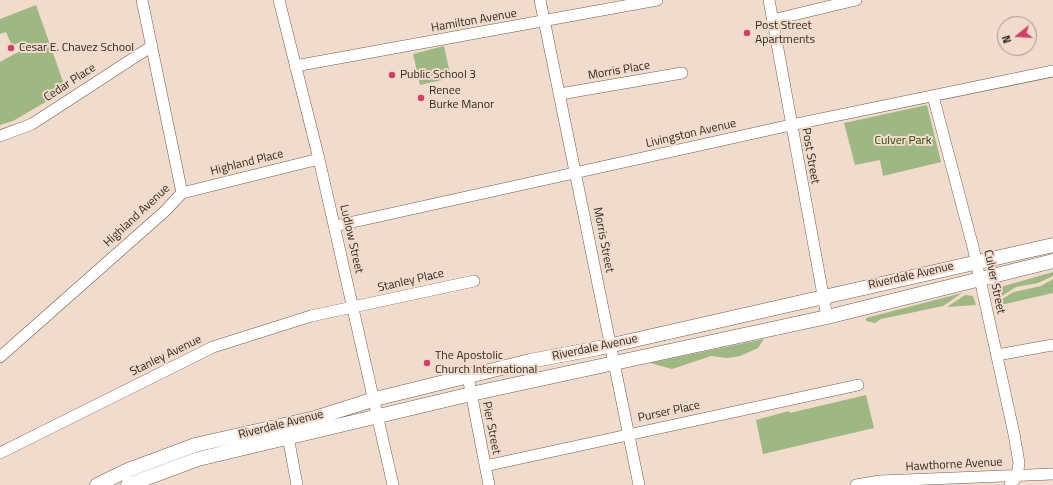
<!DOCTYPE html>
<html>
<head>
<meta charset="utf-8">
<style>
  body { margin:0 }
  #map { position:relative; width:1053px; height:485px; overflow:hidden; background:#f0dbcc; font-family:"Titillium Web",sans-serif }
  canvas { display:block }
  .north { position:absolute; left:997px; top:16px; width:40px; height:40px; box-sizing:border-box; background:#f0dbcc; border:1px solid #a49488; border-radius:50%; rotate:252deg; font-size:11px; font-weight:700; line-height:16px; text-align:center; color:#312923 }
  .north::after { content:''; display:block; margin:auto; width:14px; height:18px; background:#cf4067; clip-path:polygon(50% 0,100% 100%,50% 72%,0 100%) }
</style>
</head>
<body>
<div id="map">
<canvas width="1053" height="485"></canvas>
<div class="north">N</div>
</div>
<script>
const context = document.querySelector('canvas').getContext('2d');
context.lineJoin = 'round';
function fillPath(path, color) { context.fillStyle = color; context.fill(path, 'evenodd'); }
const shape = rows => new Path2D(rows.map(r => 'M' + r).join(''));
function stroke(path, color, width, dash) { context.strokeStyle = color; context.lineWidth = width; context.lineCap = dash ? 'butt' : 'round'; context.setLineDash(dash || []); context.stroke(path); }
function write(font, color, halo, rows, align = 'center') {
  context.font = font + ' "Titillium Web",sans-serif'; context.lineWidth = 4; context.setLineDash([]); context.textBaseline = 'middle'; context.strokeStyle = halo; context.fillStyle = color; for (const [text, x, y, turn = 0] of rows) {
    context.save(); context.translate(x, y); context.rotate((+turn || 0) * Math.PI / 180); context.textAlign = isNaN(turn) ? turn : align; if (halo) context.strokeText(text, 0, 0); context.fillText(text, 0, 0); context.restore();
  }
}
const green = shape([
  [36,5,66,90,13,121,0,125,0,62,22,50,18,43,12,46,6,32,0,34,0,19],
  [444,46,451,78,420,85,413,54],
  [927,105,941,162,883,176,880,160,855,165,844,123],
  [1053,272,1053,276,1038,283,1016,287,994,301,993,293,997,288],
  [1053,279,1053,293,996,306,995,303,1014,292,1041,286],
  [962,293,943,306,881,319,875,323,866,321,866,318],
  [965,295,973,296,976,305,947,307],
  [764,339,758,348,740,356,727,358,711,356,672,369,650,363],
  [866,395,874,428,763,454,756,420,789,411,790,413]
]);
const minor = shape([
  [142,0,182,193],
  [279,0,319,159,393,485],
  [540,0,639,485],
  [769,0,827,317],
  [772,20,856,0],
  [295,66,657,0],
  [560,94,682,73],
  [933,96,973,247,1014,434,1019,463,1017,476,1010,485],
  [0,136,32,124,152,46],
  [182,193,319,159],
  [335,226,791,125,1053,71],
  [997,355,1053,345],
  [0,357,164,212,182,193],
  [468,377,489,485],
  [287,431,297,485],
  [0,453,213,347,311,316,474,281],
  [485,466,858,385],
  [856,485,880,481,1053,474]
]);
const major = shape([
  [97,485,128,470,195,445,315,418,375,399,530,361,599,348,1053,245],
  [128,485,198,459,471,394,827,317,1053,261]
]);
const markers = [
  [747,33,4,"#cf4067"],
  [11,48,4,"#cf4067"],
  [392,75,4,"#cf4067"],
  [421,98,4,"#cf4067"],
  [427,363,4,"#cf4067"]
];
const streetNames = [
  ["Hamilton Avenue",474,21,-10],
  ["Morris Place",619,71,-10],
  ["Cedar Place",70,83,-33],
  ["Livingston Avenue",691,134,-13],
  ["Post Street",810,156,80],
  ["Highland Place",247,163,-14],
  ["Highland Avenue",137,216,-43],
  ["Ludlow Street",351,239,77],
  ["Morris Street",603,240,79],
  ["Riverdale Avenue",911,276,-13],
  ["Stanley Place",411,281,-13],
  ["Culver Street",994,282,78],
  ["Riverdale Avenue",595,348,-12],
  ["Stanley Avenue",166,356,-26],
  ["Purser Place",669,412,-12],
  ["Riverdale Avenue",281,425,-14],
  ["Pier Street",491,428,79],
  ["Hawthorne Avenue",954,465,-3]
];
const poiNames = [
  ["Post Street",755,26],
  ["Apartments",755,40],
  ["Cesar E. Chavez School",19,48],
  ["Public School 3",400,75],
  ["Renee",429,91],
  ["Burke Manor",429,105],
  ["The Apostolic",435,356],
  ["Church International",435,370]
];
const parkNames = [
  ["Culver Park",903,141]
];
fillPath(green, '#9fb782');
stroke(minor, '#6f5e50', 12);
stroke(major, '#6f5e50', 15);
stroke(minor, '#fff', 11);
stroke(major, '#fff', 14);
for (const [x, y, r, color] of markers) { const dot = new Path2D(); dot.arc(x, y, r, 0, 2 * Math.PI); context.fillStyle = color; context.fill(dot); stroke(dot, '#f0dbcc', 1.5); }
write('12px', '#312923', '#f0dbcc', streetNames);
write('12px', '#312923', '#f0dbcc', poiNames, 'left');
write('12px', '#2d4303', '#f0dbcc', parkNames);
</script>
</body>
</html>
